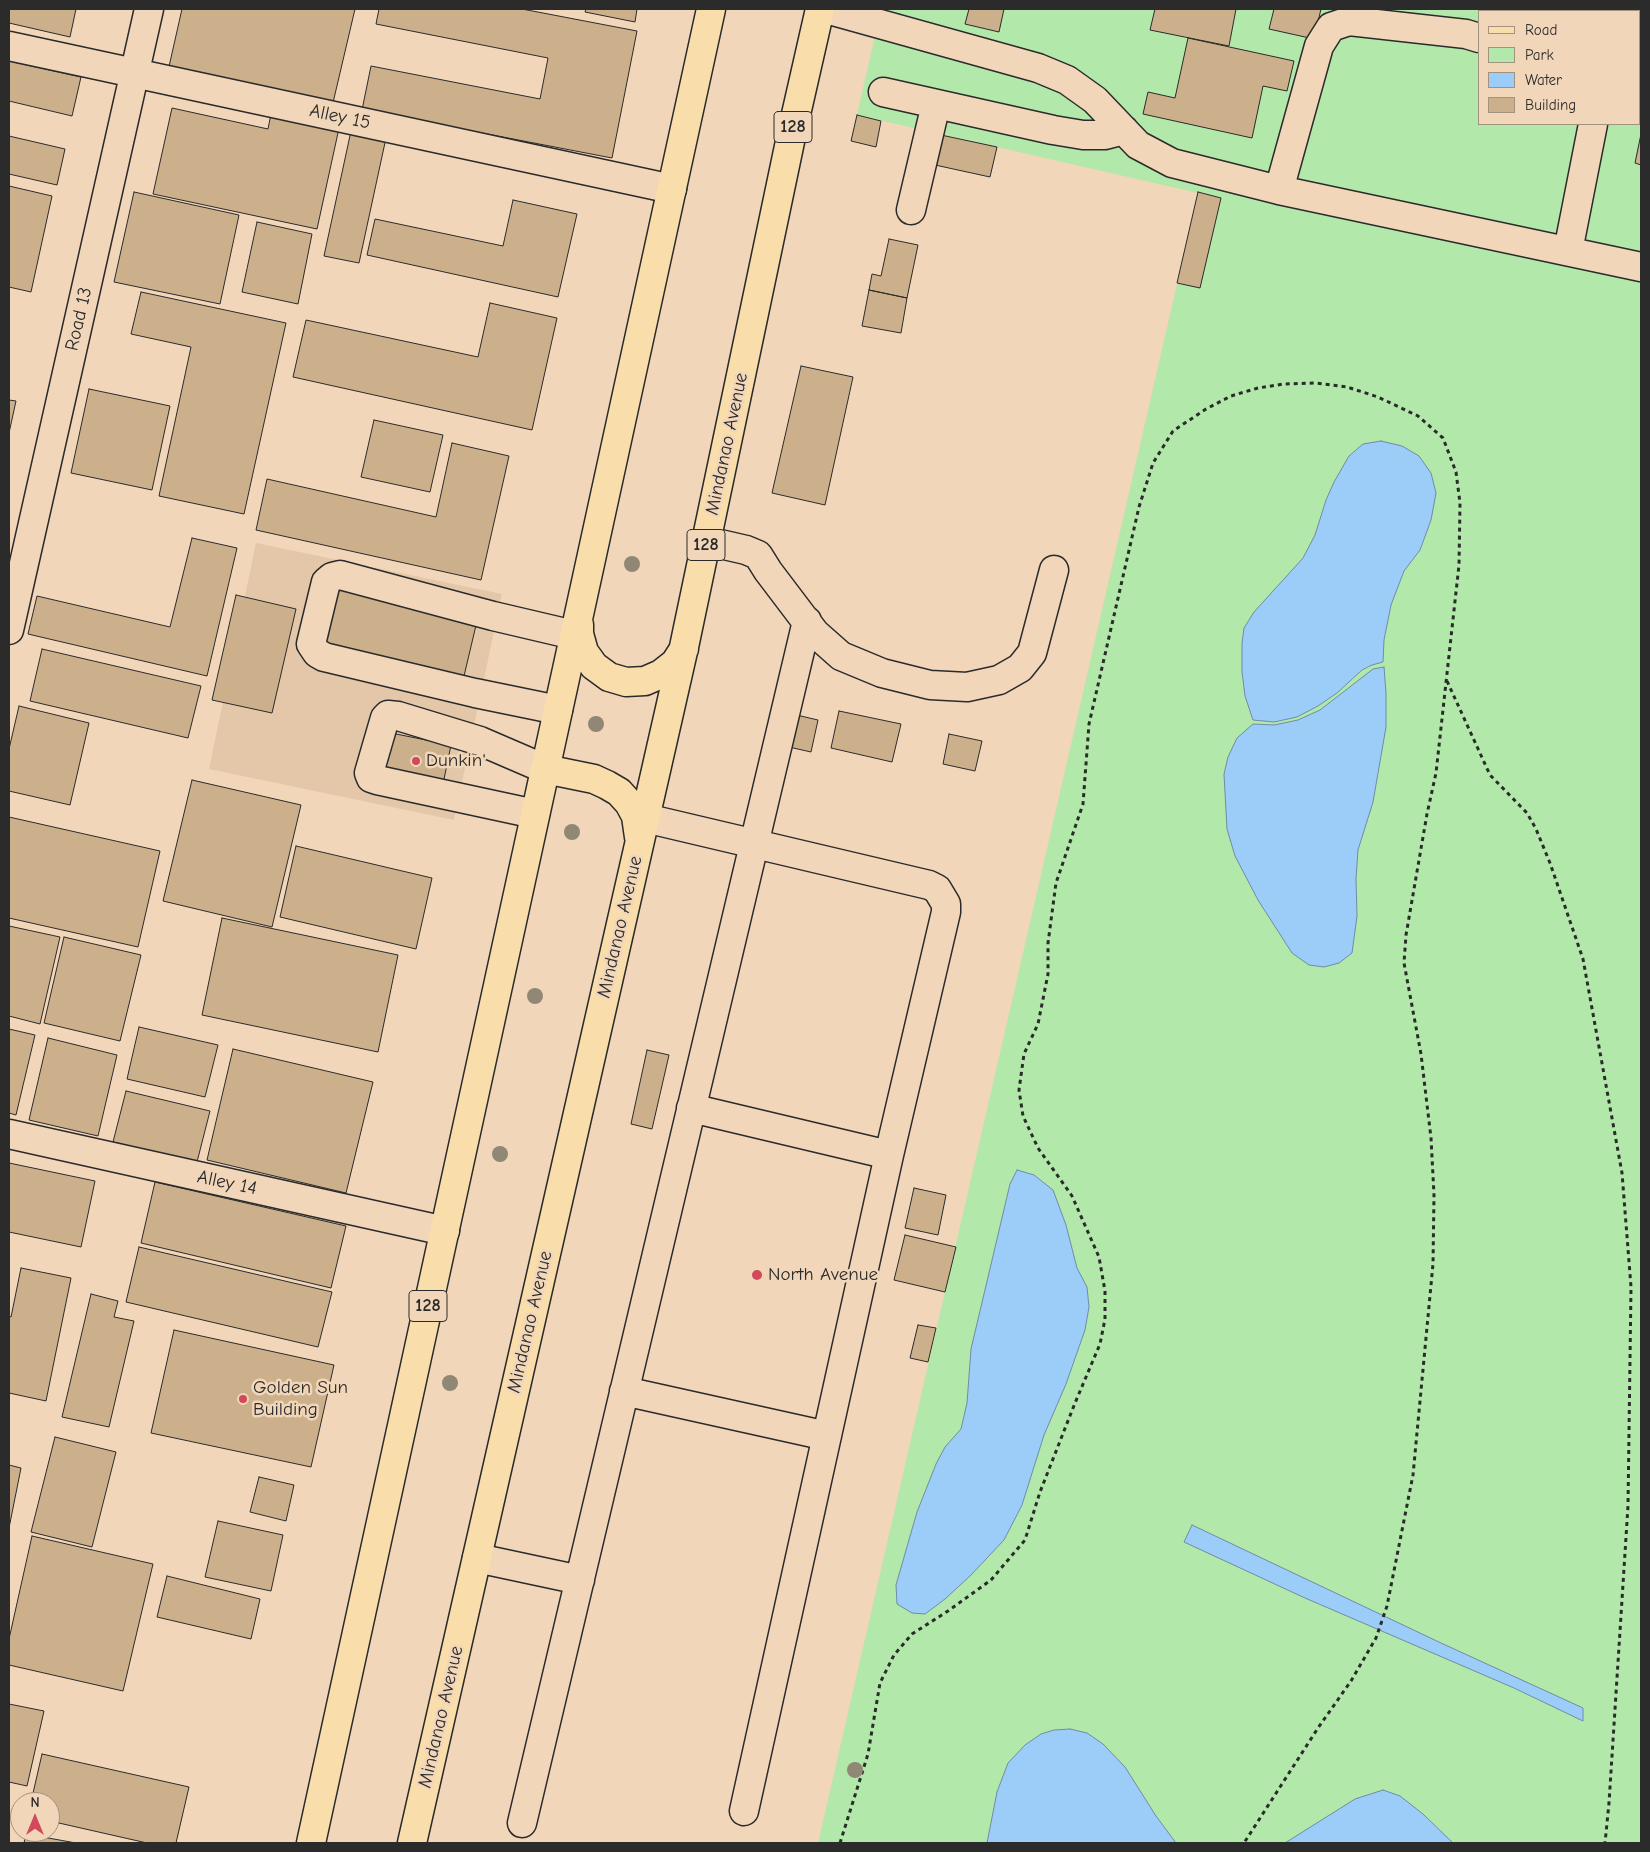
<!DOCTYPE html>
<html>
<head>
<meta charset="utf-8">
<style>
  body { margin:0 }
  #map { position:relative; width:1650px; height:1852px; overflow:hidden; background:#f2d6b9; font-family:"Comic Neue",sans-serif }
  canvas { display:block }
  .frame { position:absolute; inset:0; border:10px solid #2b2b2b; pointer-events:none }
  .legend { position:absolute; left:1478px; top:10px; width:162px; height:115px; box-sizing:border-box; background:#f2d6b9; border:1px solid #a29280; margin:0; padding:6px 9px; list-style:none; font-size:15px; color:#2b2b2b }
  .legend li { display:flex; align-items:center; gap:10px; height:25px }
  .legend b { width:25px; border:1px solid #a29280 }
  .north { position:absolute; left:10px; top:1792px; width:50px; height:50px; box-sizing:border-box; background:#f2d6b9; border:1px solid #a29280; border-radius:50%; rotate:0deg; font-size:14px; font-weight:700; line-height:20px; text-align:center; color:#2b2b2b }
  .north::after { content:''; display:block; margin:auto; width:18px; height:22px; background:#d1495b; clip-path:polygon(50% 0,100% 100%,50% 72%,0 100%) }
</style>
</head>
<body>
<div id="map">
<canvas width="1650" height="1852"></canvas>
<div class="frame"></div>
<ul class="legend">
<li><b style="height:6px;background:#f9deab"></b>Road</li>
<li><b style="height:14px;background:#b2e8aa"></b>Park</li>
<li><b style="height:14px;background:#9ccdf9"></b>Water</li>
<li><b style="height:14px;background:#ccaf8b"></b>Building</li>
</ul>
<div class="north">N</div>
</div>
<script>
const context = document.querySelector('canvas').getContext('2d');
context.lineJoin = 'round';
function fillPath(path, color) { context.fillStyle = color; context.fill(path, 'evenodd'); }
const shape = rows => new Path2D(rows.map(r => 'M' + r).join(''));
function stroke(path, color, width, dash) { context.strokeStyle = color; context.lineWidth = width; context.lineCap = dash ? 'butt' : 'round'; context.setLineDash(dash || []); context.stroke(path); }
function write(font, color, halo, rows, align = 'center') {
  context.font = font + ' "Comic Neue",sans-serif'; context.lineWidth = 5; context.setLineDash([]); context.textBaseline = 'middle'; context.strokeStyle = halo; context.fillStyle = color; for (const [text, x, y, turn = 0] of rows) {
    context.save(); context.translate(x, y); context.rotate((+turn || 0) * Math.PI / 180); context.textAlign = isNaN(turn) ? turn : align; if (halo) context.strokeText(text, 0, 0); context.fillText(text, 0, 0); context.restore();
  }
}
const built = shape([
  [256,543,502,594,454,820,209,769]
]);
const green = shape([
  [881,9,1641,9,1641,1843,818,1843,1198,193,857,115],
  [1479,11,1639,11,1639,124,1479,124]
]);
const water = shape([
  [1381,441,1402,446,1419,456,1431,473,1436,493,1431,520,1420,550,1404,571,1391,605,1384,640,1383,662,1372,665,1362,670,1337,693,1318,706,1297,717,1274,722,1253,720,1245,696,1242,672,1242,643,1244,628,1254,612,1303,558,1315,535,1326,500,1334,482,1349,456,1363,444,1381,441],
  [1384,667,1386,693,1386,727,1373,802,1358,850,1356,879,1357,916,1352,953,1339,963,1324,967,1309,965,1292,953,1258,900,1235,856,1227,829,1224,774,1228,757,1237,738,1253,724,1274,725,1298,720,1320,710,1373,669,1384,667],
  [1017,1170,1034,1175,1053,1190,1066,1225,1077,1268,1087,1287,1089,1307,1085,1330,1066,1384,1044,1435,1022,1505,1004,1540,970,1576,945,1599,925,1614,912,1613,897,1604,896,1585,917,1512,936,1464,945,1447,961,1429,967,1403,971,1349,1010,1184,1017,1170],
  [1192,1525,1441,1643,1583,1708,1583,1721,1514,1688,1305,1598,1184,1542,1192,1525],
  [1070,1729,1087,1733,1103,1744,1125,1767,1156,1816,1176,1843,987,1843,997,1792,1008,1763,1025,1745,1041,1734,1054,1730,1070,1729],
  [1383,1790,1400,1796,1423,1814,1453,1843,1285,1843,1355,1799,1383,1790]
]);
const building = shape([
  [9,9,76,9,70,37,9,23,9,9],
  [182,9,355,9,332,107,168,71,182,9],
  [379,9,522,9,637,31,612,158,362,110,371,66,540,99,548,58,376,24,379,9],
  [586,9,637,9,635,22,585,12,586,9],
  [969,9,1004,9,999,32,965,24,969,9],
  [1155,9,1236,9,1229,46,1150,30,1155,9],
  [1274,9,1321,9,1314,39,1269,29,1274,9],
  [1188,38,1294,61,1287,91,1263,86,1252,138,1143,114,1148,92,1175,98,1188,38],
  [9,61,81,77,72,116,9,101,9,61],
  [273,104,341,119,317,229,153,194,172,108,268,129,273,104],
  [857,115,881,121,876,147,851,141,857,115],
  [351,131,386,138,359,263,324,256,351,131],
  [1641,134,1641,165,1635,163,1641,134],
  [941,135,997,147,990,177,935,165,941,135],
  [9,136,65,149,57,185,9,174,9,136],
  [9,186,52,196,31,292,9,287,9,186],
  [134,192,239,215,220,304,114,282,134,192],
  [1198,192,1221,198,1200,288,1177,283,1198,192],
  [513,200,577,214,558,297,367,255,375,219,503,246,513,200],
  [257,222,312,234,298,304,242,292,257,222],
  [889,239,918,245,907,298,869,290,872,274,881,276,889,239],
  [869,290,907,298,901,333,862,326,869,290],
  [141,292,286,323,244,514,159,496,191,347,131,334,141,292],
  [490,303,557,318,532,430,293,377,306,320,478,357,490,303],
  [801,366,853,377,825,505,772,493,801,366],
  [89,389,170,406,152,490,71,473,89,389],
  [9,400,16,401,9,433,9,400],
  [374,420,443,435,430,492,361,477,374,420],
  [452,443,509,456,481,580,256,530,267,479,436,517,452,443],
  [192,538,237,548,207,676,28,634,37,596,170,627,192,538],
  [335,587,477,621,464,676,322,643,335,587],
  [236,595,296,609,272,713,212,700,236,595],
  [42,649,201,686,188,738,30,701,42,649],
  [19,706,89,723,70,805,9,791,9,749,19,706],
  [839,711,901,724,892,762,831,748,839,711],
  [788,713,818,720,811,752,780,745,788,713],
  [391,733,451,745,442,789,382,778,391,733],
  [949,734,982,741,975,771,943,764,949,734],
  [192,780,301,805,272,927,163,901,192,780],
  [9,817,160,851,138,947,9,918,9,817],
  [296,846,432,878,416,949,280,917,296,846],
  [222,918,398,955,378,1052,202,1015,222,918],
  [9,926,60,937,40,1024,9,1016,9,926],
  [64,937,141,955,120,1041,44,1023,64,937],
  [139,1027,218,1045,205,1097,127,1079,139,1027],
  [9,1029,35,1035,16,1115,9,1113,9,1029],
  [48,1038,117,1055,98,1136,29,1120,48,1038],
  [233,1049,373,1082,346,1193,207,1160,233,1049],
  [647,1050,669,1055,652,1129,631,1124,647,1050],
  [126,1091,210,1111,197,1162,113,1142,126,1091],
  [9,1163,95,1181,81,1247,9,1232,9,1163],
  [155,1182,346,1226,331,1288,141,1243,155,1182],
  [914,1188,946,1195,938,1235,905,1228,914,1188],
  [905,1235,956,1247,945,1292,894,1280,905,1235],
  [139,1247,332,1292,318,1347,126,1302,139,1247],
  [21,1268,71,1278,46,1401,9,1393,9,1316,11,1317,21,1268],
  [91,1294,118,1301,114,1317,134,1321,109,1427,62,1417,91,1294],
  [918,1325,936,1328,928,1362,910,1358,918,1325],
  [174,1330,334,1365,311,1467,151,1433,174,1330],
  [55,1437,116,1452,92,1547,31,1532,55,1437],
  [9,1465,21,1468,9,1528,9,1465],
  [259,1477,294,1485,286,1521,250,1512,259,1477],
  [218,1521,283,1535,271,1591,205,1577,218,1521],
  [32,1536,153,1564,123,1691,9,1665,9,1639,32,1536],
  [167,1576,260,1599,251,1639,157,1617,167,1576],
  [9,1704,44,1711,27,1786,9,1782,9,1704],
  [42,1754,189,1787,176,1843,147,1843,50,1821,50,1802,31,1802,42,1754],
  [26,1834,76,1843,24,1843,26,1834]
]);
const path = shape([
  [1447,681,1490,775,1527,813,1536,829,1550,863,1583,959,1622,1173,1631,1287,1628,1506,1609,1803,1605,1843],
  [840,1843,868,1754,880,1683,894,1655,912,1634,948,1611,991,1580,1025,1540,1040,1492,1075,1403,1100,1344,1105,1319,1105,1291,1099,1257,1072,1196,1038,1148,1023,1116,1019,1090,1024,1054,1038,1024,1048,974,1048,943,1056,883,1083,804,1089,724,1139,507,1153,463,1173,431,1206,409,1231,396,1258,388,1284,384,1315,383,1347,387,1378,397,1418,416,1443,438,1456,472,1460,503,1459,565,1436,773,1427,814,1406,935,1404,963,1421,1054,1431,1138,1434,1195,1433,1264,1413,1475,1387,1606,1376,1638,1351,1681,1318,1728,1244,1843]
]);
const minor = shape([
  [826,9,1038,68,1067,80,1095,100,1138,145,1172,163,1279,190,1641,267],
  [1615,11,1616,9],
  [9,46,672,189],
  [883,92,1053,130,1083,135,1105,135,1124,130],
  [1279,190,1319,46,1331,27,1349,21,1466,34,1479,38],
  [911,210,936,104],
  [1568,251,1593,124],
  [707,541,746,550,758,555,768,571,815,633,841,656,882,673,930,685,967,687,999,680,1020,668,1032,653,1054,570],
  [9,630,149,9],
  [558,710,475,693,324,657,317,653,311,644,326,582,332,577,340,575,493,616,574,635],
  [535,814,377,780,371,778,369,773,385,718,388,715,398,716,480,741,545,769],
  [645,818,929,885,937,889,946,904,946,912,889,1155,744,1811],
  [691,1108,889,1155],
  [9,1134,445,1231],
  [624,1391,827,1436],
  [477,1558,580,1580],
  [522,1823,807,621]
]);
const major = shape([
  [579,625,579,634,584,652,594,666,609,677,626,682,645,681,661,674,675,663,684,649],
  [545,769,594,779,607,785,619,792,629,803,636,816,639,837],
  [311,1843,711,9],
  [412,1843,684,647,792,132,820,9]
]);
const trees = [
  [632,564],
  [596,724],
  [572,832],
  [535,996],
  [500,1154],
  [450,1383],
  [855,1770]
];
const markers = [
  [416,761,5,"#d1495b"],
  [757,1275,6,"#d1495b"],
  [243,1399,5,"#d1495b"]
];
const shields = [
  [793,127,38],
  [706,545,38],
  [428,1306,38]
];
const shieldNames = [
  ["128",793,127],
  ["128",706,545],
  ["128",428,1306]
];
const streetNames = [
  ["Alley 15",340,117,12],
  ["Road 13",79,319,-77],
  ["Mindanao Avenue",727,444,-78],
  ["Mindanao Avenue",620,927,-77],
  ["Alley 14",227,1183,12],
  ["Mindanao Avenue",530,1322,-77],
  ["Mindanao Avenue",441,1717,-77]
];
const poiNames = [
  ["Dunkin'",426,761],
  ["North Avenue",768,1275],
  ["Golden Sun",253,1388],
  ["Building",253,1410]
];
fillPath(built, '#e3c7a8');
fillPath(green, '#b2e8aa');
fillPath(water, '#9ccdf9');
stroke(water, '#6f8ca7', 1);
fillPath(building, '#ccaf8b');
stroke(building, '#2b2b2b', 1);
stroke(minor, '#2b2b2b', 31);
stroke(major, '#2b2b2b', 31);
stroke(path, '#2b2b2b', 3, [4, 4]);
stroke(minor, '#f2d6b9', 28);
stroke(major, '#f9deab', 28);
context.fillStyle = '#908775';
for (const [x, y] of trees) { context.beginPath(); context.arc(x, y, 8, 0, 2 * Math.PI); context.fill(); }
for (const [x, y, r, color] of markers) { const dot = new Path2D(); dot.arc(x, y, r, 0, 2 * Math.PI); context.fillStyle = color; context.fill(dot); stroke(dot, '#f2d6b9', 2); }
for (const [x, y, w] of shields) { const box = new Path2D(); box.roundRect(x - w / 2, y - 15.5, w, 31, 4); context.fillStyle = '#f2d6b9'; context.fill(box); stroke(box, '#2b2b2b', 1); }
write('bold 18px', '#2b2b2b', null, shieldNames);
write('19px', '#2b2b2b', '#f2d6b9', streetNames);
write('19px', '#2b2b2b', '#f2d6b9', poiNames, 'left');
</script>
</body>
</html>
